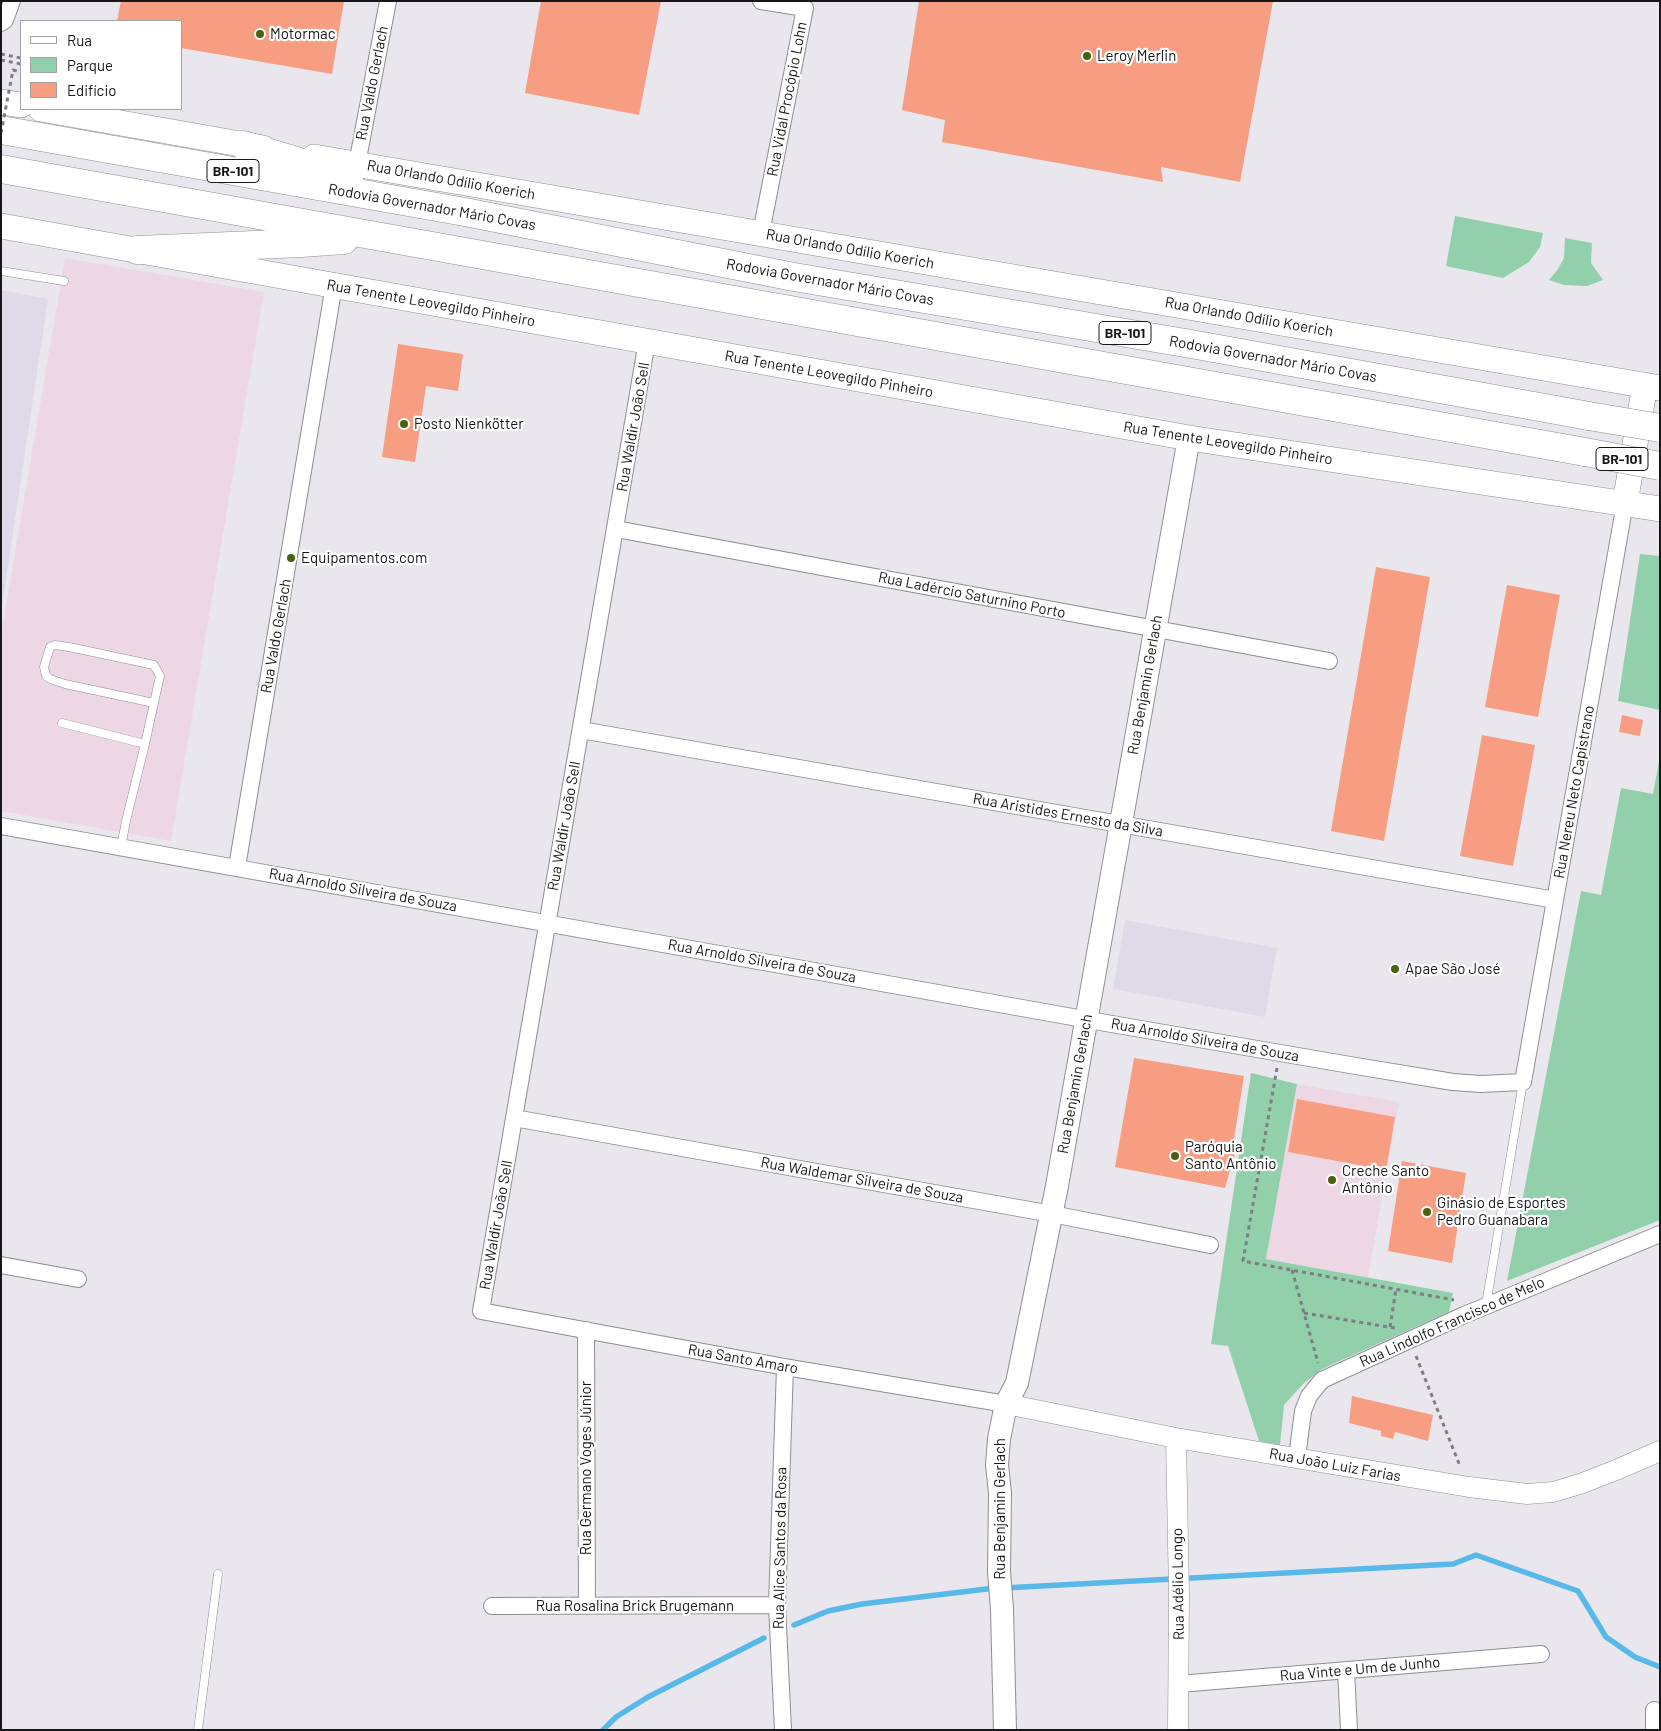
<!DOCTYPE html>
<html>
<head>
<meta charset="utf-8">
<style>
  body { margin:0 }
  #map { position:relative; width:1661px; height:1731px; overflow:hidden; background:#e9e7ed; font-family:Barlow,sans-serif }
  canvas { display:block }
  .frame { position:absolute; inset:0; border:2px solid #171618; pointer-events:none }
  .legend { position:absolute; left:20px; top:20px; width:162px; height:90px; box-sizing:border-box; background:#fff; border:1px solid #a2a2a3; margin:0; padding:6px 9px; list-style:none; font-size:15px; color:#171618 }
  .legend li { display:flex; align-items:center; gap:10px; height:25px }
  .legend b { width:25px; border:1px solid #a2a2a3 }
</style>
</head>
<body>
<div id="map">
<canvas width="1661" height="1731"></canvas>
<div class="frame"></div>
<ul class="legend">
<li><b style="height:6px;background:#fff"></b>Rua</li>
<li><b style="height:14px;background:#91d0ab"></b>Parque</li>
<li><b style="height:14px;background:#f79d82"></b>Edifício</li>
</ul>
</div>
<script>
const context = document.querySelector('canvas').getContext('2d');
context.lineJoin = 'round';
function fillPath(path, color) { context.fillStyle = color; context.fill(path, 'evenodd'); }
const shape = rows => new Path2D(rows.map(r => 'M' + r).join(''));
function stroke(path, color, width, dash) { context.strokeStyle = color; context.lineWidth = width; context.lineCap = dash ? 'butt' : 'round'; context.setLineDash(dash || []); context.stroke(path); }
function write(font, color, halo, rows, align = 'center') {
  context.font = font + ' Barlow,sans-serif'; context.lineWidth = 4.5; context.setLineDash([]); context.textBaseline = 'middle'; context.strokeStyle = halo; context.fillStyle = color; for (const [text, x, y, turn = 0] of rows) {
    context.save(); context.translate(x, y); context.rotate((+turn || 0) * Math.PI / 180); context.textAlign = isNaN(turn) ? turn : align; if (halo) context.strokeText(text, 0, 0); context.fillText(text, 0, 0); context.restore();
  }
}
const built = shape([
  [1,290,48,299,1,613],
  [1125,920,1277,948,1265,1017,1113,989]
]);
const education = shape([
  [65,258,264,292,171,841,1,811,1,636],
  [1297,1084,1399,1102,1368,1277,1266,1259]
]);
const green = shape([
  [1455,216,1543,233,1540,247,1529,262,1503,278,1446,266],
  [1565,238,1592,243,1591,263,1603,280,1587,286,1564,285,1549,280,1558,269,1564,258],
  [1640,554,1660,556,1660,710,1618,701],
  [1660,756,1660,1220,1507,1281,1581,891,1601,895,1621,788,1653,794],
  [1251,1073,1297,1084,1266,1259,1453,1293,1449,1312,1322,1369,1303,1384,1284,1405,1280,1445,1259,1441,1228,1346,1211,1344]
]);
const stream = shape([
  [1004,1588,1453,1564,1476,1555,1578,1591,1606,1637,1635,1657,1660,1667],
  [794,1625,828,1611,862,1604,995,1588],
  [603,1730,616,1717,648,1697,764,1638]
]);
const building = shape([
  [121,1,344,1,332,74,181,48,181,21,117,21],
  [541,1,661,1,639,115,525,93],
  [919,1,1273,1,1240,182,1161,167,1163,182,942,142,945,120,902,110],
  [398,344,463,354,458,391,426,386,415,462,382,457],
  [1376,567,1430,577,1384,841,1331,831],
  [1507,585,1560,595,1538,717,1485,707],
  [1622,715,1643,720,1640,736,1619,732],
  [1482,735,1535,745,1513,866,1460,856],
  [1134,1058,1244,1076,1233,1145,1237,1146,1225,1188,1115,1167],
  [1297,1099,1395,1117,1386,1170,1288,1152],
  [1402,1161,1466,1173,1452,1263,1388,1251],
  [1352,1396,1433,1415,1428,1441,1395,1432,1393,1439,1381,1436,1381,1431,1349,1423]
]);
const path = shape([
  [1,54,21,58],
  [1,60,21,64],
  [1277,1068,1243,1261,1454,1300],
  [1292,1270,1318,1363],
  [1304,1313,1395,1328],
  [1390,1327,1396,1289],
  [1416,1356,1460,1466]
]);
const service = shape([
  [1,271,64,281],
  [62,723,145,744],
  [121,847,126,821,145,744,154,703,160,676,154,665,69,647,55,645,50,647,44,667,46,676,50,679,65,684,154,703],
  [1486,1305,1523,1082],
  [198,1730,218,1574]
]);
const minor = shape([
  [1,23,5,20,12,1],
  [357,164,388,1],
  [761,233,805,8,761,1],
  [647,341,481,1311,785,1367,1006,1404],
  [616,529,1329,661],
  [581,730,1555,900],
  [1,826,1106,1023,1350,1065,1453,1082,1481,1084,1523,1082,1625,503],
  [237,867,334,285],
  [514,1118,1052,1214,1210,1245],
  [1,1265,78,1279],
  [586,1330,587,1606],
  [1297,1458,1303,1411,1309,1396,1322,1380,1462,1316,1660,1234],
  [492,1606,777,1605],
  [1346,1670,1349,1730],
  [1179,1684,1541,1654],
  [783,1730,777,1605,785,1367],
  [1654,1730,1654,1710]
]);
const tertiary = shape([
  [1006,1404,1176,1438,1469,1487,1527,1494,1553,1492,1580,1484,1616,1470,1660,1451],
  [1176,1438,1179,1594,1178,1730]
]);
const secondary = shape([
  [1005,1730,1002,1609,999,1572,1000,1493,997,1465,999,1439,1006,1404,1017,1383,1057,1186,1189,438]
]);
const primary = shape([
  [1,102,21,105],
  [41,109,263,148],
  [314,157,1660,388],
  [1,226,1189,438,1660,509],
  [1625,503,1645,385]
]);
const motorway = shape([
  [1,130,465,212,794,277,1191,344,1589,416],
  [243,145,349,177],
  [1,169,1585,452],
  [137,250,301,243,344,240]
]);
const pathBridge = shape([
  [1,133,13,70,21,72]
]);
const motorwayBridge = shape([
  [1589,416,1660,428],
  [1585,452,1660,466]
]);
const markers = [
  [260,34,5,"#49610e"],
  [1087,56,5,"#49610e"],
  [404,424,5,"#49610e"],
  [291,558,5,"#49610e"],
  [1395,969,5,"#49610e"],
  [1175,1156,5,"#49610e"],
  [1332,1180,5,"#49610e"],
  [1427,1212,5,"#49610e"]
];
const shields = [
  [233,171,52],
  [1125,333,52],
  [1622,459,52]
];
const shieldNames = [
  ["BR-101",233,171],
  ["BR-101",1125,333],
  ["BR-101",1622,459]
];
const poiNames = [
  ["Motormac",270,34],
  ["Leroy Merlin",1097,56],
  ["Posto Nienkötter",414,424],
  ["Equipamentos.com",301,558],
  ["Apae São José",1405,969],
  ["Paróquia",1185,1147],
  ["Santo Antônio",1185,1164],
  ["Creche Santo",1342,1171],
  ["Antônio",1342,1188],
  ["Ginásio de Esportes",1437,1203],
  ["Pedro Guanabara",1437,1220]
];
const streetNames = [
  ["Rua Valdo Gerlach",372,83,-79],
  ["Rua Vidal Procópio Lohn",787,99,-79],
  ["Rua Orlando Odílio Koerich",451,180,10],
  ["Rodovia Governador Mário Covas",432,207,10],
  ["Rua Orlando Odílio Koerich",850,249,10],
  ["Rodovia Governador Mário Covas",830,282,10],
  ["Rua Tenente Leovegildo Pinheiro",431,303,10],
  ["Rua Orlando Odílio Koerich",1249,317,10],
  ["Rodovia Governador Mário Covas",1273,359,10],
  ["Rua Tenente Leovegildo Pinheiro",829,374,10],
  ["Rua Waldir João Sell",633,427,-80],
  ["Rua Tenente Leovegildo Pinheiro",1228,443,9],
  ["Rua Ladércio Saturnino Porto",972,595,11],
  ["Rua Valdo Gerlach",276,636,-80],
  ["Rua Benjamin Gerlach",1145,685,-80],
  ["Rua Nereu Neto Capistrano",1574,792,-80],
  ["Rua Aristides Ernesto da Silva",1068,815,10],
  ["Rua Waldir João Sell",564,826,-80],
  ["Rua Arnoldo Silveira de Souza",363,890,10],
  ["Rua Arnoldo Silveira de Souza",762,961,10],
  ["Rua Arnoldo Silveira de Souza",1205,1040,10],
  ["Rua Benjamin Gerlach",1075,1084,-80],
  ["Rua Waldemar Silveira de Souza",862,1180,10],
  ["Rua Waldir João Sell",496,1225,-80],
  ["Rua Lindolfo Francisco de Melo",1452,1322,-24],
  ["Rua Santo Amaro",743,1359,10],
  ["Rua João Luiz Farias",1335,1465,10],
  ["Rua Germano Voges Júnior",586,1468,-90],
  ["Rua Benjamin Gerlach",1000,1509,-90],
  ["Rua Alice Santos da Rosa",780,1548,-89],
  ["Rua Adélio Longo",1178,1584,-91],
  ["Rua Rosalina Brick Brugemann",635,1606],
  ["Rua Vinte e Um de Junho",1360,1669,-5]
];
fillPath(built, '#dfdae8');
fillPath(education, '#edd7e5');
fillPath(green, '#91d0ab');
stroke(stream, '#58b8e9', 5.5);
fillPath(building, '#f79d82');
stroke(service, '#8e8d92', 9);
stroke(minor, '#8e8d92', 18);
stroke(tertiary, '#8e8d92', 21);
stroke(secondary, '#8e8d92', 24);
stroke(primary, '#8e8d92', 26);
stroke(motorway, '#8e8d92', 29);
stroke(path, '#7e7d81', 3, [4, 4]);
stroke(service, '#fff', 8);
stroke(minor, '#fff', 16);
stroke(tertiary, '#fff', 20);
stroke(secondary, '#fff', 22);
stroke(primary, '#fff', 25);
stroke(motorway, '#fff', 28);
stroke(motorwayBridge, '#8e8d92', 29, []);
stroke(pathBridge, '#7e7d81', 3, [4, 4]);
stroke(motorwayBridge, '#fff', 28);
for (const [x, y, r, color] of markers) { const dot = new Path2D(); dot.arc(x, y, r, 0, 2 * Math.PI); context.fillStyle = color; context.fill(dot); stroke(dot, '#fff', 2); }
for (const [x, y, w] of shields) { const box = new Path2D(); box.roundRect(x - w / 2, y - 11.5, w, 23, 4); context.fillStyle = '#fff'; context.fill(box); stroke(box, '#171618', 1); }
write('bold 14px', '#171618', null, shieldNames);
write('15px', '#171618', '#fff', poiNames, 'left');
write('15px', '#171618', '#fff', streetNames);
</script>
</body>
</html>
